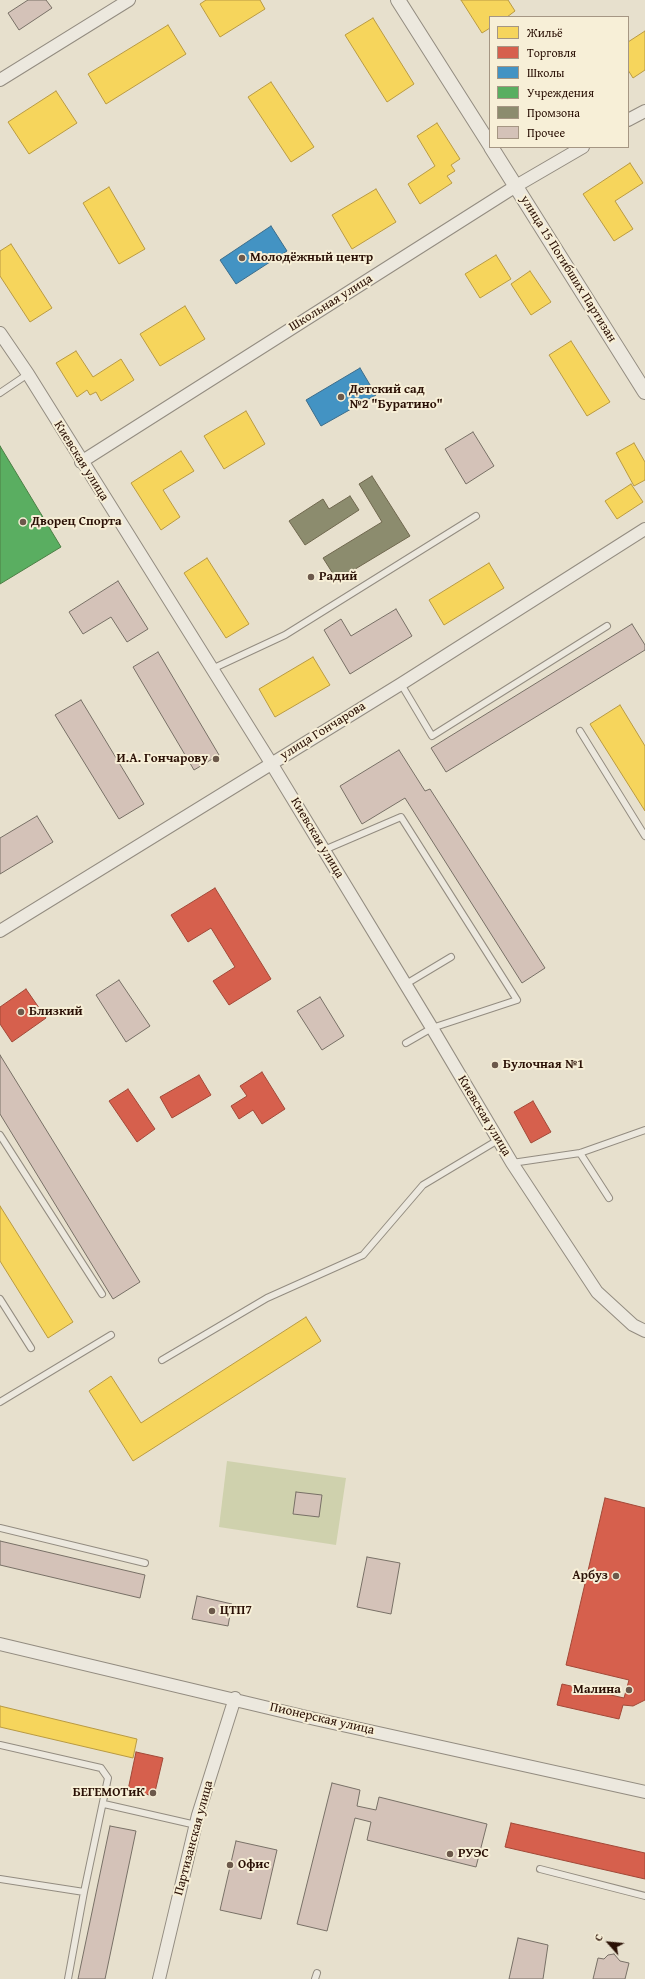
<!DOCTYPE html>
<html>
<head>
<meta charset="utf-8">
<style>
  body { margin:0 }
  #map { position:relative; width:645px; height:1979px; overflow:hidden; background:#e7e0cd; font-family:"Gentium Book Plus",serif }
  canvas { display:block }
  .legend { position:absolute; left:489px; top:16px; width:140px; height:132px; box-sizing:border-box; background:#f7efd7; border:1px solid #a59683; margin:0; padding:5px 7px; list-style:none; font-size:12px; color:#2a1005 }
  .legend li { display:flex; align-items:center; gap:8px; height:20px }
  .legend b { width:20px; border:1px solid #a59683 }
  .north { position:absolute; left:589px; top:1923px; width:40px; height:40px; -webkit-text-stroke:3px #f7efd7; paint-order:stroke; rotate:297deg; font-size:11px; font-weight:700; line-height:16px; text-align:center; color:#2a1005 }
  .north::after { content:''; display:block; margin:auto; width:14px; height:18px; background:#2a1005; clip-path:polygon(50% 0,100% 100%,50% 72%,0 100%) }
</style>
</head>
<body>
<div id="map">
<canvas width="645" height="1979"></canvas>
<ul class="legend">
<li><b style="height:11px;background:#f6d55c"></b>Жильё</li>
<li><b style="height:11px;background:#d6604d"></b>Торговля</li>
<li><b style="height:11px;background:#4393c3"></b>Школы</li>
<li><b style="height:11px;background:#5aae61"></b>Учреждения</li>
<li><b style="height:11px;background:#8c8c6e"></b>Промзона</li>
<li><b style="height:11px;background:#d4c2b8"></b>Прочее</li>
</ul>
<div class="north">С</div>
</div>
<script>
const context = document.querySelector('canvas').getContext('2d');
context.lineJoin = 'round';
function fillPath(path, color) { context.fillStyle = color; context.fill(path, 'evenodd'); }
const shape = rows => new Path2D(rows.map(r => 'M' + r).join(''));
function stroke(path, color, width, dash) { context.strokeStyle = color; context.lineWidth = width; context.lineCap = dash ? 'butt' : 'round'; context.setLineDash(dash || []); context.stroke(path); }
function write(font, color, halo, rows, align = 'center') {
  context.font = font + ' "Gentium Book Plus",serif'; context.lineWidth = 4; context.setLineDash([]); context.textBaseline = 'middle'; context.strokeStyle = halo; context.fillStyle = color; for (const [text, x, y, turn = 0] of rows) {
    context.save(); context.translate(x, y); context.rotate((+turn || 0) * Math.PI / 180); context.textAlign = isNaN(turn) ? turn : align; if (halo) context.strokeText(text, 0, 0); context.fillText(text, 0, 0); context.restore();
  }
}
const green = shape([
  [227,1461,346,1478,336,1545,219,1527]
]);
const homes = shape([
  [206,0,260,0,265,9,220,37,200,4,206,0],
  [461,0,508,0,515,11,507,17,490,17,490,28,482,33,461,0],
  [373,18,414,84,387,102,345,35,373,18],
  [168,25,186,54,106,104,88,74,168,25],
  [645,31,645,70,633,78,628,70,628,42,645,31],
  [271,82,314,147,291,162,248,97,271,82],
  [56,91,77,123,29,154,8,122,56,91],
  [437,123,460,159,451,165,455,171,447,176,452,183,420,204,408,184,435,166,417,136,437,123],
  [630,163,643,183,615,201,633,229,614,241,583,194,630,163],
  [109,187,145,249,119,264,83,203,109,187],
  [376,189,396,222,352,249,332,215,376,189],
  [11,244,52,308,30,322,0,276,0,251,11,244],
  [496,255,511,279,480,298,465,274,496,255],
  [530,271,551,302,531,315,511,284,530,271],
  [185,306,205,339,160,366,140,334,185,306],
  [571,341,610,402,587,416,549,355,571,341],
  [76,351,93,377,121,359,134,380,101,401,96,392,90,395,87,390,77,397,56,363,76,351],
  [246,411,265,444,224,469,204,436,246,411],
  [634,443,645,462,645,480,634,486,616,453,634,443],
  [181,451,194,471,163,490,180,517,161,530,131,483,181,451],
  [631,484,643,502,617,519,605,501,631,484],
  [207,558,249,624,226,638,184,573,207,558],
  [489,563,504,588,444,625,429,600,489,563],
  [313,657,330,685,275,717,259,689,313,657],
  [620,705,645,746,645,811,590,724,620,705],
  [0,1206,73,1322,48,1338,0,1261,0,1206],
  [306,1317,321,1341,133,1461,89,1391,111,1376,141,1423,306,1317],
  [0,1706,137,1739,133,1758,0,1727,0,1706]
]);
const shops = shape([
  [215,888,271,979,229,1005,213,981,235,967,211,928,188,942,171,915,215,888],
  [26,989,46,1018,12,1042,0,1024,0,1007,26,989],
  [262,1072,285,1109,262,1124,253,1110,239,1119,231,1106,247,1096,240,1086,262,1072],
  [199,1075,211,1095,172,1118,160,1097,199,1075],
  [128,1089,155,1129,137,1142,109,1101,128,1089],
  [533,1101,551,1132,531,1143,514,1112,533,1101],
  [605,1498,645,1508,645,1700,633,1706,623,1705,619,1719,557,1705,562,1684,624,1698,629,1680,566,1665,605,1498],
  [136,1752,163,1758,154,1796,128,1790,136,1752],
  [511,1823,645,1853,645,1879,505,1847,511,1823]
]);
const schools = shape([
  [271,226,287,251,236,284,220,260,271,226],
  [360,368,376,395,321,426,306,400,360,368]
]);
const public = shape([
  [0,446,61,547,0,584,0,446]
]);
const industry = shape([
  [372,476,410,536,337,580,323,558,382,522,359,484,372,476],
  [350,496,359,510,305,545,289,521,323,499,329,509,350,496]
]);
const building = shape([
  [28,0,46,0,52,8,19,30,8,13,28,0],
  [473,432,494,466,466,484,445,449,473,432],
  [118,581,148,629,127,642,111,617,83,634,69,612,118,581],
  [396,609,412,636,350,674,324,630,341,619,351,636,396,609],
  [632,624,645,645,645,650,446,772,431,748,632,624],
  [158,652,219,755,194,770,133,667,158,652],
  [81,700,144,804,119,819,55,715,81,700],
  [399,750,425,791,430,789,545,968,522,983,405,798,362,824,340,786,399,750],
  [37,816,53,842,0,874,0,838,37,816],
  [119,980,150,1026,126,1042,96,995,119,980],
  [320,997,344,1036,322,1050,297,1011,320,997],
  [0,1055,140,1282,113,1299,0,1114,0,1055],
  [296,1492,322,1495,319,1517,293,1514,296,1492],
  [0,1541,145,1575,140,1598,0,1565,0,1541],
  [367,1557,400,1563,391,1614,357,1607,367,1557],
  [197,1596,232,1604,228,1626,192,1619,197,1596],
  [332,1783,360,1790,357,1806,376,1810,379,1797,487,1824,476,1867,367,1840,371,1822,355,1818,327,1931,297,1924,332,1783],
  [110,1826,136,1831,105,1979,78,1979,110,1826],
  [236,1841,277,1850,261,1919,220,1910,236,1841],
  [518,1938,548,1945,543,1979,509,1979,518,1938],
  [614,1954,620,1961,629,1963,625,1979,593,1979,598,1958,604,1959,608,1955,614,1954]
]);
const service = shape([
  [0,393,28,374],
  [212,669,285,635,476,516],
  [401,684,432,736,607,626],
  [580,731,645,836],
  [324,850,401,817,517,1000,432,1028,406,1043],
  [406,984,451,957],
  [0,1135,102,1294],
  [580,1153,609,1198],
  [512,1163,580,1153,645,1130],
  [0,1299,31,1348],
  [162,1360,267,1298,363,1255,423,1185,498,1140],
  [0,1402,111,1335],
  [0,1528,145,1563],
  [0,1745,101,1768,108,1778,84,1892,68,1979],
  [104,1804,196,1825],
  [540,1869,645,1896],
  [0,1879,84,1892],
  [315,1979,317,1973]
]);
const minor = shape([
  [0,80,129,0],
  [628,120,645,111],
  [0,333,28,374,271,763,432,1028,512,1163,597,1292,633,1325,645,1331],
  [81,462,516,186,583,147],
  [0,931,401,684,645,529],
  [0,1644,315,1719,645,1792],
  [159,1979,198,1815,235,1698]
]);
const tertiary = shape([
  [398,0,490,145],
  [491,147,645,392]
]);
const markers = [
  [242,258,4,"#6c594b"],
  [341,397,4,"#6c594b"],
  [23,522,4,"#6c594b"],
  [311,577,4,"#6c594b"],
  [216,759,4,"#6c594b"],
  [21,1012,4,"#6c594b"],
  [495,1065,4,"#6c594b"],
  [616,1576,4,"#6c594b"],
  [212,1611,4,"#6c594b"],
  [629,1690,4,"#6c594b"],
  [153,1793,4,"#6c594b"],
  [450,1854,4,"#6c594b"],
  [230,1865,4,"#6c594b"]
];
const poiNames = [
  ["Молодёжный центр",250,258],
  ["Детский сад",349,390],
  ["№2 \"Буратино\"",349,405],
  ["Дворец Спорта",31,522],
  ["Радий",319,577],
  ["И.А. Гончарову",208,759,"right"],
  ["Близкий",29,1012],
  ["Булочная №1",503,1065],
  ["Арбуз",608,1576,"right"],
  ["ЦТП7",220,1611],
  ["Малина",621,1690,"right"],
  ["БЕГЕМОТиК",145,1793,"right"],
  ["РУЭС",458,1854],
  ["Офис",238,1865]
];
const streetNames = [
  ["улица 15 Погибших Партизан",568,269,58],
  ["Школьная улица",331,303,-32],
  ["Киевская улица",81,461,58],
  ["улица Гончарова",323,731,-32],
  ["Киевская улица",317,838,59],
  ["Киевская улица",484,1116,59],
  ["Пионерская улица",322,1719,13],
  ["Партизанская улица",194,1838,-75]
];
fillPath(green, '#cfd1ad');
fillPath(homes, '#f6d55c');
stroke(homes, '#b99a42', 1);
fillPath(shops, '#d6604d');
stroke(shops, '#a24837', 1);
fillPath(schools, '#4393c3');
stroke(schools, '#3c6c8a', 1);
fillPath(public, '#5aae61');
stroke(public, '#4c7f45', 1);
fillPath(industry, '#8c8c6e');
stroke(industry, '#6f674e', 1);
fillPath(building, '#d4c2b8');
stroke(building, '#787066', 1);
stroke(service, '#938c80', 8);
stroke(minor, '#938c80', 14);
stroke(tertiary, '#938c80', 16);
stroke(service, '#ece8de', 6);
stroke(minor, '#ece8de', 12);
stroke(tertiary, '#ece8de', 14);
for (const [x, y, r, color] of markers) { const dot = new Path2D(); dot.arc(x, y, r, 0, 2 * Math.PI); context.fillStyle = color; context.fill(dot); stroke(dot, '#f7efd7', 1.5); }
write('bold 13px', '#2a1005', '#f7efd7', poiNames, 'left');
write('13px', '#2a1005', '#f7efd7', streetNames);
</script>
</body>
</html>
